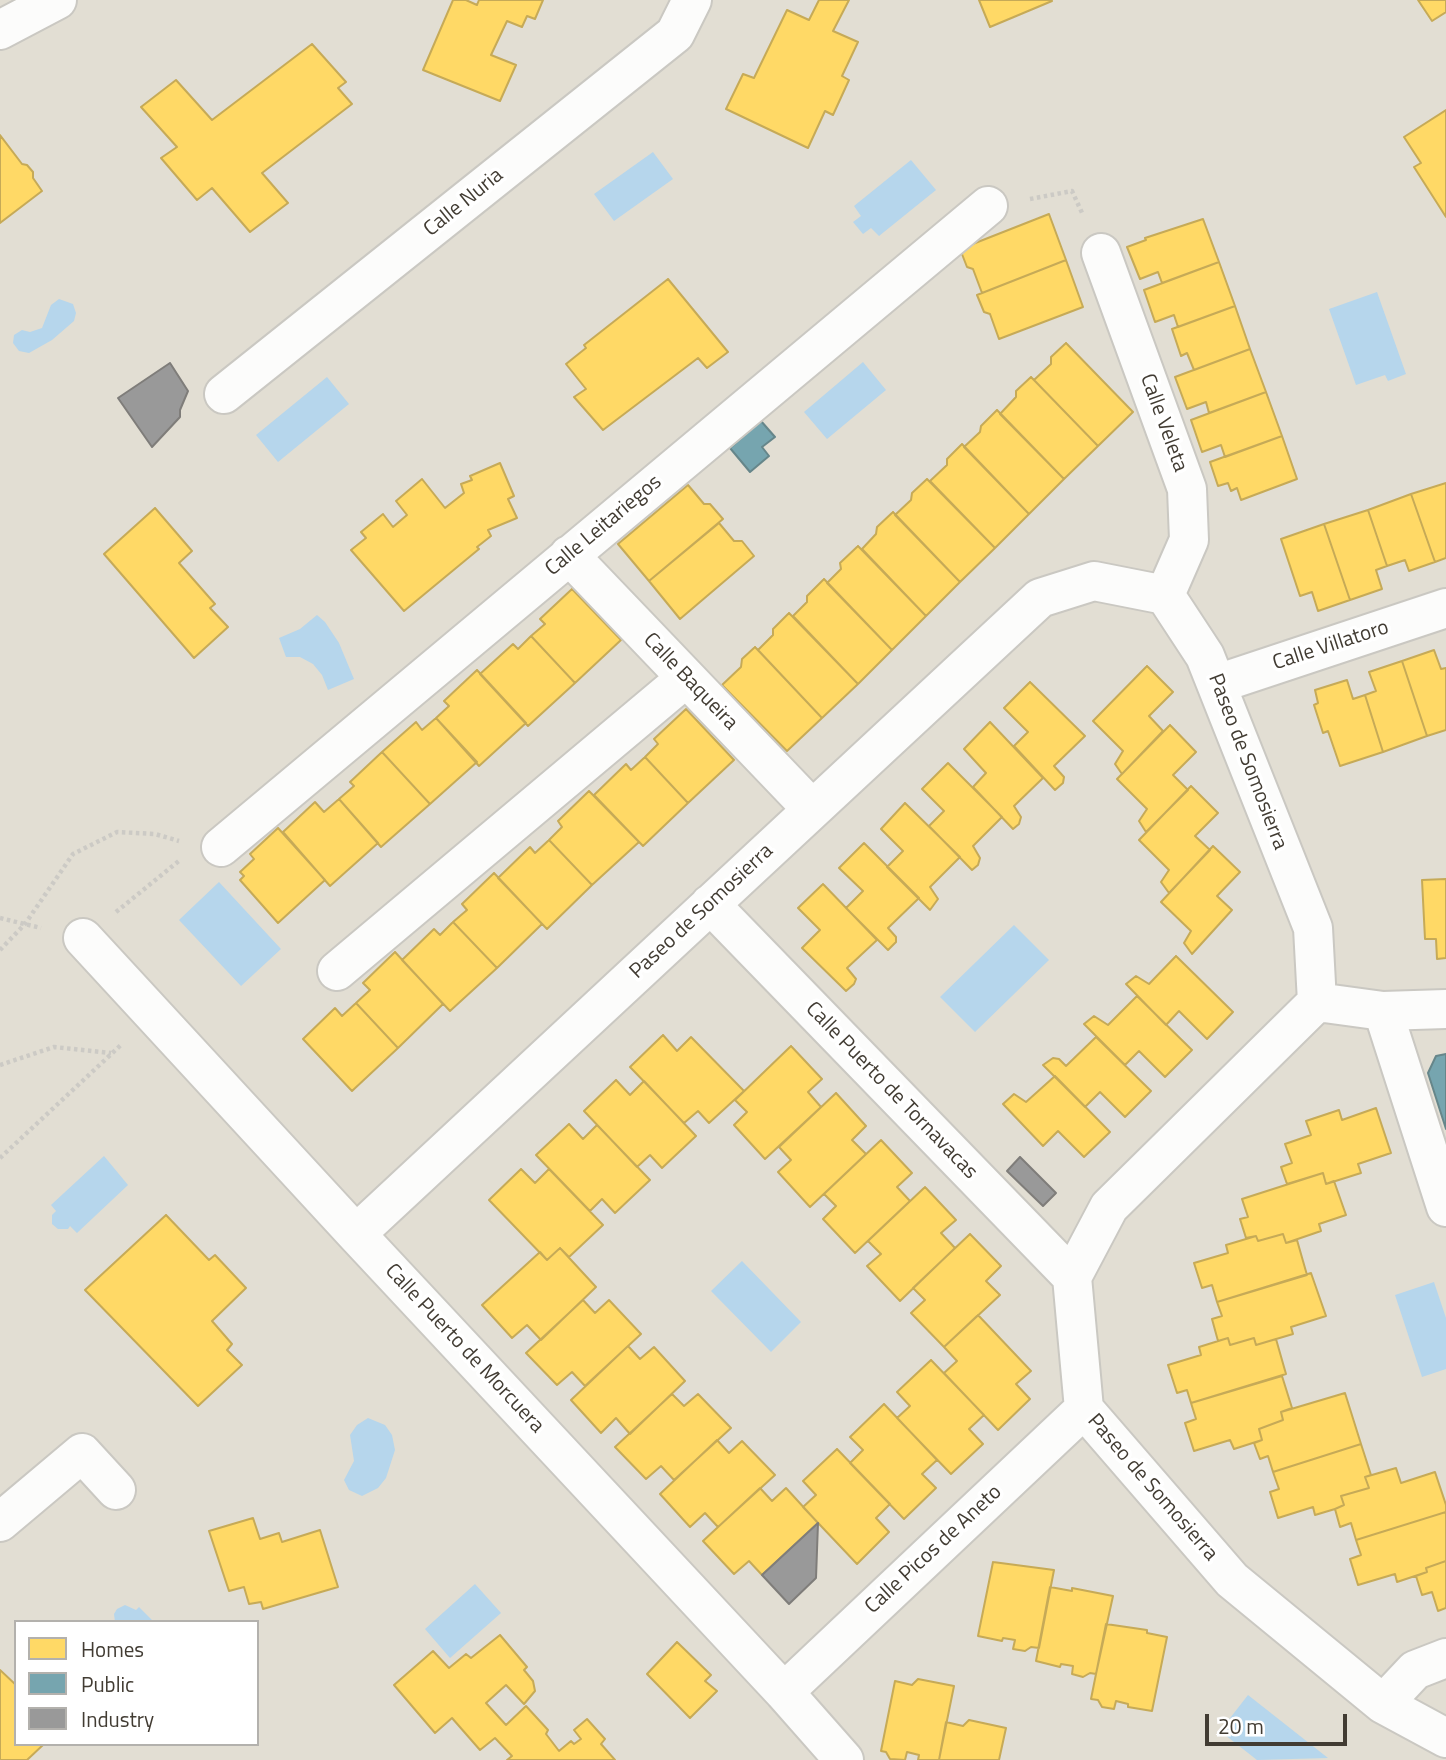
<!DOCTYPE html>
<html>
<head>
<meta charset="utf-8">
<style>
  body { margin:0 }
  #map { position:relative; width:1446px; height:1760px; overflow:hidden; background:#eeece6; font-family:"Titillium Web",sans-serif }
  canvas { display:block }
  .legend { position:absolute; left:14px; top:1620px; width:245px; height:126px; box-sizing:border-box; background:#fff; border:2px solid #b3b1ad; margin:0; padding:9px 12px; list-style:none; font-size:21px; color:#423c33 }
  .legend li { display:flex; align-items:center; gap:14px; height:35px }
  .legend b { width:35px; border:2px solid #b3b1ad }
  .scale { position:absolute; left:1205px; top:1714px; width:142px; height:32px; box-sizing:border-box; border:4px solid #423c33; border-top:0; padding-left:9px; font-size:21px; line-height:24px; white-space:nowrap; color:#423c33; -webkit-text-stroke:5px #fff; paint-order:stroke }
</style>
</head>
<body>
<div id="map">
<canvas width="1446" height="1760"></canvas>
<ul class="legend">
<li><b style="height:19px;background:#ffd966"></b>Homes</li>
<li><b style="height:19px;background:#76a5af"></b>Public</li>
<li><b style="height:19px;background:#999"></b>Industry</li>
</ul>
<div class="scale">20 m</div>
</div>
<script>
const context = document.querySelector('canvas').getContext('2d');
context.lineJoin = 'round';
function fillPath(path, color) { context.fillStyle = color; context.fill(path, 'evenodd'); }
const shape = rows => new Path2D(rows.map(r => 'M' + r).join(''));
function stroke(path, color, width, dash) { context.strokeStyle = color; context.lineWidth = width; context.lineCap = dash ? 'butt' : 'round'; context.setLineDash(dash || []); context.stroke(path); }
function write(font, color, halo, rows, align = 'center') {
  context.font = font + ' "Titillium Web",sans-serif'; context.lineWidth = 7; context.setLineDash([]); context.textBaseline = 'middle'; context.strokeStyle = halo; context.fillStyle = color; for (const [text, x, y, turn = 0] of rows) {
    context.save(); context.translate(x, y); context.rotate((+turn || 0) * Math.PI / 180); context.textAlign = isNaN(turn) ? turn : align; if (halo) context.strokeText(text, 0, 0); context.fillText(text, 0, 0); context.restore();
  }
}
const residential = shape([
  [0,0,1446,0,1446,1760,0,1760],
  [16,1622,257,1622,257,1744,16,1744]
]);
const water = shape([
  [653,152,673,179,614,221,594,194],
  [911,160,936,190,879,236,871,228,863,234,853,222,861,216,854,206],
  [1377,292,1406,374,1388,381,1385,375,1356,385,1329,309],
  [59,299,73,304,76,313,74,321,52,340,29,353,19,351,13,343,14,335,22,330,30,332,42,328,51,305],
  [863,362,886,390,827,439,804,412],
  [327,377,349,404,278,462,256,435],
  [317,615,325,622,339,643,354,679,328,690,322,675,313,664,300,657,286,657,279,638,300,629],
  [219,882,281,949,241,986,179,920],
  [1014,925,1049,960,975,1032,940,997],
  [104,1156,128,1185,77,1233,70,1226,68,1229,58,1229,52,1224,52,1215,56,1211,51,1205],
  [742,1261,801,1322,771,1352,711,1291],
  [1434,1282,1446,1318,1446,1369,1422,1377,1395,1295],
  [368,1418,385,1425,392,1435,395,1450,386,1478,378,1488,362,1496,349,1490,344,1480,354,1461,350,1435,357,1425],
  [475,1584,501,1613,450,1658,425,1629],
  [125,1605,136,1610,139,1607,154,1622,115,1622,114,1614,117,1609],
  [1248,1695,1328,1758,1257,1760,1220,1731]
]);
const homes = shape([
  [453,0,466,0,477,5,479,0,543,0,535,19,527,16,522,27,507,21,491,55,516,65,500,101,423,70,453,0],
  [819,0,849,0,833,31,858,42,842,76,849,80,833,115,825,111,808,148,726,109,743,74,754,78,787,10,809,20,819,0],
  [979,0,1051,0,1052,1,990,27,979,0],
  [1418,0,1446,0,1446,12,1432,21,1418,0],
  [312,44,346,82,338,88,352,104,262,173,288,203,250,232,212,188,197,200,161,158,177,147,141,107,176,80,212,120,312,44],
  [1446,110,1446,217,1414,167,1421,163,1404,137,1446,110],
  [0,135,22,164,27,165,33,172,33,178,42,191,0,223,0,135],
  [1049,214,1066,260,982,293,973,269,967,267,960,249,1049,214],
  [1203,219,1219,262,1162,283,1158,272,1140,279,1127,247,1146,240,1145,238,1203,219],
  [1066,260,1083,307,999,339,990,314,984,312,977,295,1066,260],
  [1219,262,1235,306,1178,327,1174,315,1155,322,1144,290,1219,262],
  [668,279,728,352,707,368,698,358,603,430,574,397,586,389,566,364,586,348,584,345,668,279],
  [1235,306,1250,349,1194,370,1187,353,1181,356,1172,329,1235,306],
  [1066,343,1133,412,1098,446,1034,380,1051,364,1051,357,1066,343],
  [1250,349,1266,392,1209,413,1206,402,1187,409,1175,377,1250,349],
  [1031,377,1098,446,1064,479,1000,414,1016,397,1016,391,1031,377],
  [1266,392,1282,436,1225,457,1221,445,1202,452,1191,420,1266,392],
  [997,410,1064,479,1029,514,964,447,980,432,981,426,997,410],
  [1282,436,1297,479,1241,500,1237,488,1231,491,1228,483,1218,486,1210,462,1282,436],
  [962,444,1029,514,995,548,930,481,947,465,947,459,962,444],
  [500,463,514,496,508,499,517,518,488,530,491,536,477,547,479,549,404,611,351,550,366,538,361,532,383,514,393,527,407,515,396,501,422,479,445,508,464,493,461,484,472,480,470,476,500,463],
  [927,479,995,548,960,582,895,515,911,500,912,493,927,479],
  [1446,483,1446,558,1435,562,1411,494,1446,483],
  [688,485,704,504,710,504,723,519,649,581,618,544,688,485],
  [1411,494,1435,562,1409,571,1405,560,1387,566,1368,510,1411,494],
  [155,508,192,551,179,563,215,604,210,608,228,627,194,658,104,554,155,508],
  [1368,510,1387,566,1376,570,1382,589,1350,600,1324,524,1368,510],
  [893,512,960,582,926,616,862,549,876,534,877,527,893,512],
  [719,523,734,541,742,541,754,556,680,619,649,581,719,523],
  [1324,524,1350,600,1318,611,1312,592,1300,596,1281,539,1324,524],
  [858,546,926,616,892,650,827,583,841,569,840,563,858,546],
  [824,579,892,650,858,684,793,616,807,602,807,596,824,579],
  [572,589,621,640,575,683,531,636,545,624,540,619,572,589],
  [789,613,858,684,822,718,758,650,773,635,773,629,789,613],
  [531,636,575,683,528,726,480,674,513,644,518,649,531,636],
  [755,647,822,718,787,751,722,685,741,667,742,659,755,647],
  [1434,650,1441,669,1446,668,1446,730,1427,736,1402,661,1434,650],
  [1402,661,1427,736,1383,752,1365,695,1376,691,1369,672,1402,661],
  [1147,666,1173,692,1149,716,1163,731,1122,774,1115,764,1123,751,1093,721,1147,666],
  [477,670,526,723,479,766,436,718,449,706,444,701,477,670],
  [1347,680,1353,699,1365,695,1383,752,1340,766,1328,731,1323,733,1314,705,1318,703,1315,690,1347,680],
  [1030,682,1085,736,1054,766,1064,777,1063,783,1055,790,1014,746,1028,732,1004,708,1030,682],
  [686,709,734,760,688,803,645,757,658,744,654,739,686,709],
  [436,718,477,762,430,804,382,752,416,722,422,730,436,718],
  [990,722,1043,778,1014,806,1021,817,1019,824,1013,829,973,787,986,773,964,749,990,722],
  [1170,725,1196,752,1173,775,1188,790,1146,832,1139,821,1147,809,1117,779,1170,725],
  [382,752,430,804,381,847,339,799,354,786,350,782,382,752],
  [645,757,688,803,643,846,594,795,626,764,631,770,645,757],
  [948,763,1002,817,973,846,980,858,978,865,972,870,929,826,944,811,922,789,948,763],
  [1191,786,1218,813,1195,836,1210,850,1169,893,1161,882,1169,870,1139,840,1191,786],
  [589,791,639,842,592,885,549,840,562,827,558,821,589,791],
  [339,799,378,843,330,886,283,832,315,802,324,812,339,799],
  [905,803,960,857,930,887,938,899,930,910,887,867,903,851,881,829,905,803],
  [278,828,325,880,278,923,240,880,244,876,240,872,254,859,250,854,278,828],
  [549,840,592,885,547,929,498,878,530,847,535,853,549,840],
  [864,843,919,898,888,928,896,937,896,942,888,950,846,908,863,891,839,868,864,843],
  [1213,846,1240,872,1217,896,1232,910,1192,954,1184,943,1191,931,1161,902,1213,846],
  [494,873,542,924,497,968,453,922,467,910,462,904,494,873],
  [1446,879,1446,958,1437,959,1436,939,1425,939,1422,880,1446,879],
  [823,884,877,940,847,968,856,979,854,984,846,991,802,948,820,930,798,908,823,884],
  [453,922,497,968,450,1011,402,960,434,929,440,935,453,922],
  [395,952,443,1004,398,1048,356,1003,370,990,363,983,395,952],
  [1176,956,1233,1012,1207,1039,1179,1011,1166,1025,1126,984,1136,976,1149,984,1176,956],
  [1137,996,1192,1050,1165,1077,1139,1051,1125,1065,1084,1024,1094,1016,1108,1025,1137,996],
  [356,1003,398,1048,352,1091,303,1039,335,1008,342,1016,356,1003],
  [663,1035,677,1051,691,1037,744,1091,709,1123,698,1111,684,1123,630,1067,663,1035],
  [1096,1037,1151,1091,1125,1117,1100,1092,1085,1107,1043,1065,1053,1058,1059,1059,1066,1066,1096,1037],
  [791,1046,822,1079,808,1092,821,1107,765,1159,734,1125,747,1112,735,1100,791,1046],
  [1055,1076,1110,1132,1084,1157,1058,1131,1043,1146,1003,1104,1014,1094,1026,1102,1055,1076],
  [616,1080,630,1095,644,1081,696,1136,662,1168,650,1155,637,1167,584,1111,616,1080],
  [836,1093,866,1126,852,1140,866,1154,810,1207,778,1172,791,1160,779,1147,836,1093],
  [1376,1108,1391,1153,1358,1164,1361,1173,1326,1184,1323,1173,1287,1184,1281,1167,1292,1163,1285,1144,1311,1135,1306,1121,1339,1110,1342,1120,1376,1108],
  [569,1124,583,1139,597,1125,650,1180,615,1213,602,1199,590,1211,536,1155,569,1124],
  [881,1140,912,1173,897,1187,910,1201,855,1253,823,1219,836,1206,824,1194,881,1140],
  [521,1169,535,1183,549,1169,603,1225,569,1257,560,1248,547,1260,489,1200,521,1169],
  [1323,1173,1326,1184,1334,1181,1346,1215,1319,1224,1321,1231,1286,1243,1283,1234,1258,1241,1256,1236,1246,1238,1240,1219,1248,1217,1242,1199,1323,1173],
  [925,1187,956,1220,941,1233,955,1248,900,1301,867,1266,881,1254,868,1241,925,1187],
  [166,1215,209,1260,215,1255,246,1288,212,1321,232,1344,227,1350,242,1365,198,1406,85,1290,166,1215],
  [970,1234,1001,1266,986,1281,1000,1295,944,1347,911,1313,925,1300,913,1288,970,1234],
  [1283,1234,1286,1243,1297,1240,1307,1275,1217,1302,1212,1285,1202,1288,1194,1263,1228,1253,1226,1245,1256,1236,1258,1241,1283,1234],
  [560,1248,596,1287,541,1340,527,1325,512,1338,482,1305,540,1252,547,1260,560,1248],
  [1311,1273,1326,1316,1291,1327,1293,1334,1256,1345,1254,1338,1230,1345,1228,1338,1218,1341,1212,1319,1222,1316,1217,1302,1311,1273],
  [583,1300,595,1313,609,1300,641,1334,585,1386,572,1372,557,1385,526,1353,583,1300],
  [978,1315,1031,1371,1016,1384,1030,1399,998,1430,944,1373,957,1361,944,1347,978,1315],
  [1228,1338,1230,1345,1254,1338,1256,1345,1276,1339,1286,1374,1191,1403,1187,1390,1177,1393,1168,1365,1201,1355,1199,1347,1228,1338],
  [628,1346,640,1359,654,1347,685,1381,630,1434,616,1418,601,1433,571,1400,628,1346],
  [931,1360,984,1415,969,1429,983,1444,951,1474,897,1418,910,1406,897,1392,931,1360],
  [1282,1376,1292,1408,1281,1412,1283,1420,1259,1429,1262,1440,1234,1449,1230,1440,1194,1451,1185,1423,1196,1419,1191,1403,1282,1376],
  [1345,1393,1361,1444,1273,1472,1268,1456,1260,1459,1254,1443,1262,1440,1259,1429,1283,1420,1281,1412,1345,1393],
  [672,1394,684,1406,698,1394,731,1428,674,1480,661,1466,646,1479,615,1447,672,1394],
  [884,1404,937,1460,922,1474,936,1488,904,1519,850,1463,863,1450,850,1437,884,1404],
  [717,1440,729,1453,742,1441,775,1475,718,1527,705,1513,690,1527,660,1494,717,1440],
  [1361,1444,1371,1475,1365,1477,1369,1488,1341,1496,1344,1505,1335,1509,1315,1515,1313,1507,1278,1518,1270,1492,1279,1489,1273,1472,1361,1444],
  [837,1449,890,1504,876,1518,889,1532,857,1564,803,1507,816,1495,803,1481,837,1449],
  [1396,1468,1401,1483,1435,1472,1446,1505,1446,1512,1356,1540,1351,1523,1340,1527,1335,1509,1344,1505,1341,1496,1369,1488,1365,1477,1396,1468],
  [760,1488,772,1501,786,1488,818,1523,762,1575,749,1561,734,1574,703,1541,760,1488],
  [1446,1512,1446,1561,1426,1568,1427,1572,1397,1582,1395,1574,1358,1585,1350,1559,1361,1555,1356,1540,1446,1512],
  [253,1518,260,1539,279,1533,282,1542,320,1530,338,1587,263,1609,261,1602,249,1604,244,1587,229,1591,209,1531,253,1518],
  [1446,1561,1446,1608,1438,1611,1432,1592,1422,1595,1416,1576,1427,1572,1426,1568,1446,1561],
  [993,1562,1054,1570,1039,1648,1031,1647,1025,1651,1013,1649,1015,1640,1003,1638,1002,1641,978,1636,993,1562],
  [1050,1587,1072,1591,1072,1588,1113,1596,1096,1674,1090,1673,1083,1677,1072,1674,1073,1666,1061,1664,1060,1667,1036,1661,1050,1587],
  [1106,1624,1147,1630,1147,1633,1167,1637,1152,1711,1128,1707,1128,1704,1116,1701,1114,1709,1102,1707,1098,1700,1091,1699,1106,1624],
  [500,1635,527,1667,524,1670,533,1681,535,1691,524,1704,506,1685,486,1703,506,1725,526,1706,548,1730,546,1734,559,1751,571,1741,574,1744,581,1739,574,1730,587,1719,605,1739,601,1744,615,1760,507,1760,512,1756,495,1738,480,1750,452,1718,435,1733,394,1685,433,1651,449,1668,466,1654,471,1658,500,1635],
  [677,1642,711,1675,705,1681,717,1691,690,1718,647,1674,677,1642],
  [0,1670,16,1685,16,1744,44,1744,27,1760,0,1760,0,1670],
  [918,1679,954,1686,939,1760,918,1760,919,1755,907,1752,905,1760,890,1759,886,1752,881,1751,895,1681,912,1685,918,1679],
  [969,1720,1006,1728,999,1760,939,1760,946,1722,963,1726,969,1720]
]);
const public = shape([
  [761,421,775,437,762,447,769,456,750,472,730,448,761,421],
  [1446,1054,1446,1129,1428,1073,1436,1056,1446,1054]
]);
const industry = shape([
  [170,363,188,391,180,410,180,417,152,447,118,398,170,363],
  [1020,1157,1056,1193,1043,1206,1007,1171,1020,1157],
  [818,1523,816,1578,789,1604,762,1575,818,1523]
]);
const path = shape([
  [1030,199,1072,191,1083,215],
  [116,912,180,860],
  [0,918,41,928],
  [0,950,25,924,73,854,117,832,155,834,179,841],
  [0,1065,54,1047,111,1053],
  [0,1158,122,1044]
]);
const minor = shape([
  [0,30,57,0],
  [1101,253,1187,489,1189,540,1165,595],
  [224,394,675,34,692,0],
  [569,555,812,809],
  [1217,684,1446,608],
  [221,847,988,206],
  [710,904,1072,1277],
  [83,938,356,1234,784,1692,844,1760],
  [337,971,686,678],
  [1317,1002,1383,1011,1446,1009],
  [1383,1011,1446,1207],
  [356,1234,1040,598,1094,581,1165,595,1205,656,1313,928,1317,1002,1109,1207,1072,1277,1084,1409,1232,1580,1383,1704,1446,1738],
  [0,1522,82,1453,116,1490],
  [784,1692,1084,1409],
  [1383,1704,1415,1670,1446,1658]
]);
const streetNames = [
  ["Calle Nuria",464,203,-39],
  ["Calle Veleta",1163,423,70],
  ["Calle Leitariegos",604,526,-40],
  ["Calle Villatoro",1331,646,-18],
  ["Calle Baqueira",690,682,46],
  ["Paseo de Somosierra",1247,762,69],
  ["Paseo de Somosierra",702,912,-43],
  ["Calle Puerto de Tornavacas",891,1091,46],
  ["Calle Puerto de Morcuera",464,1349,47],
  ["Paseo de Somosierra",1152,1488,49],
  ["Calle Picos de Aneto",934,1550,-43]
];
fillPath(residential, '#e2ded3');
fillPath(water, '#b6d6ec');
fillPath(homes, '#ffd966');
stroke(homes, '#c6aa57', 2);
fillPath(public, '#76a5af');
stroke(public, '#66868a', 2);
fillPath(industry, '#999');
stroke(industry, '#7f7d7a', 2);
stroke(minor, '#cac8c2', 42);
stroke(path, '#cccac5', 4.5, [3.5, 3.5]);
stroke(minor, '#fcfcfb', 38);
write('21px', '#423c33', '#fff', streetNames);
</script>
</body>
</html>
